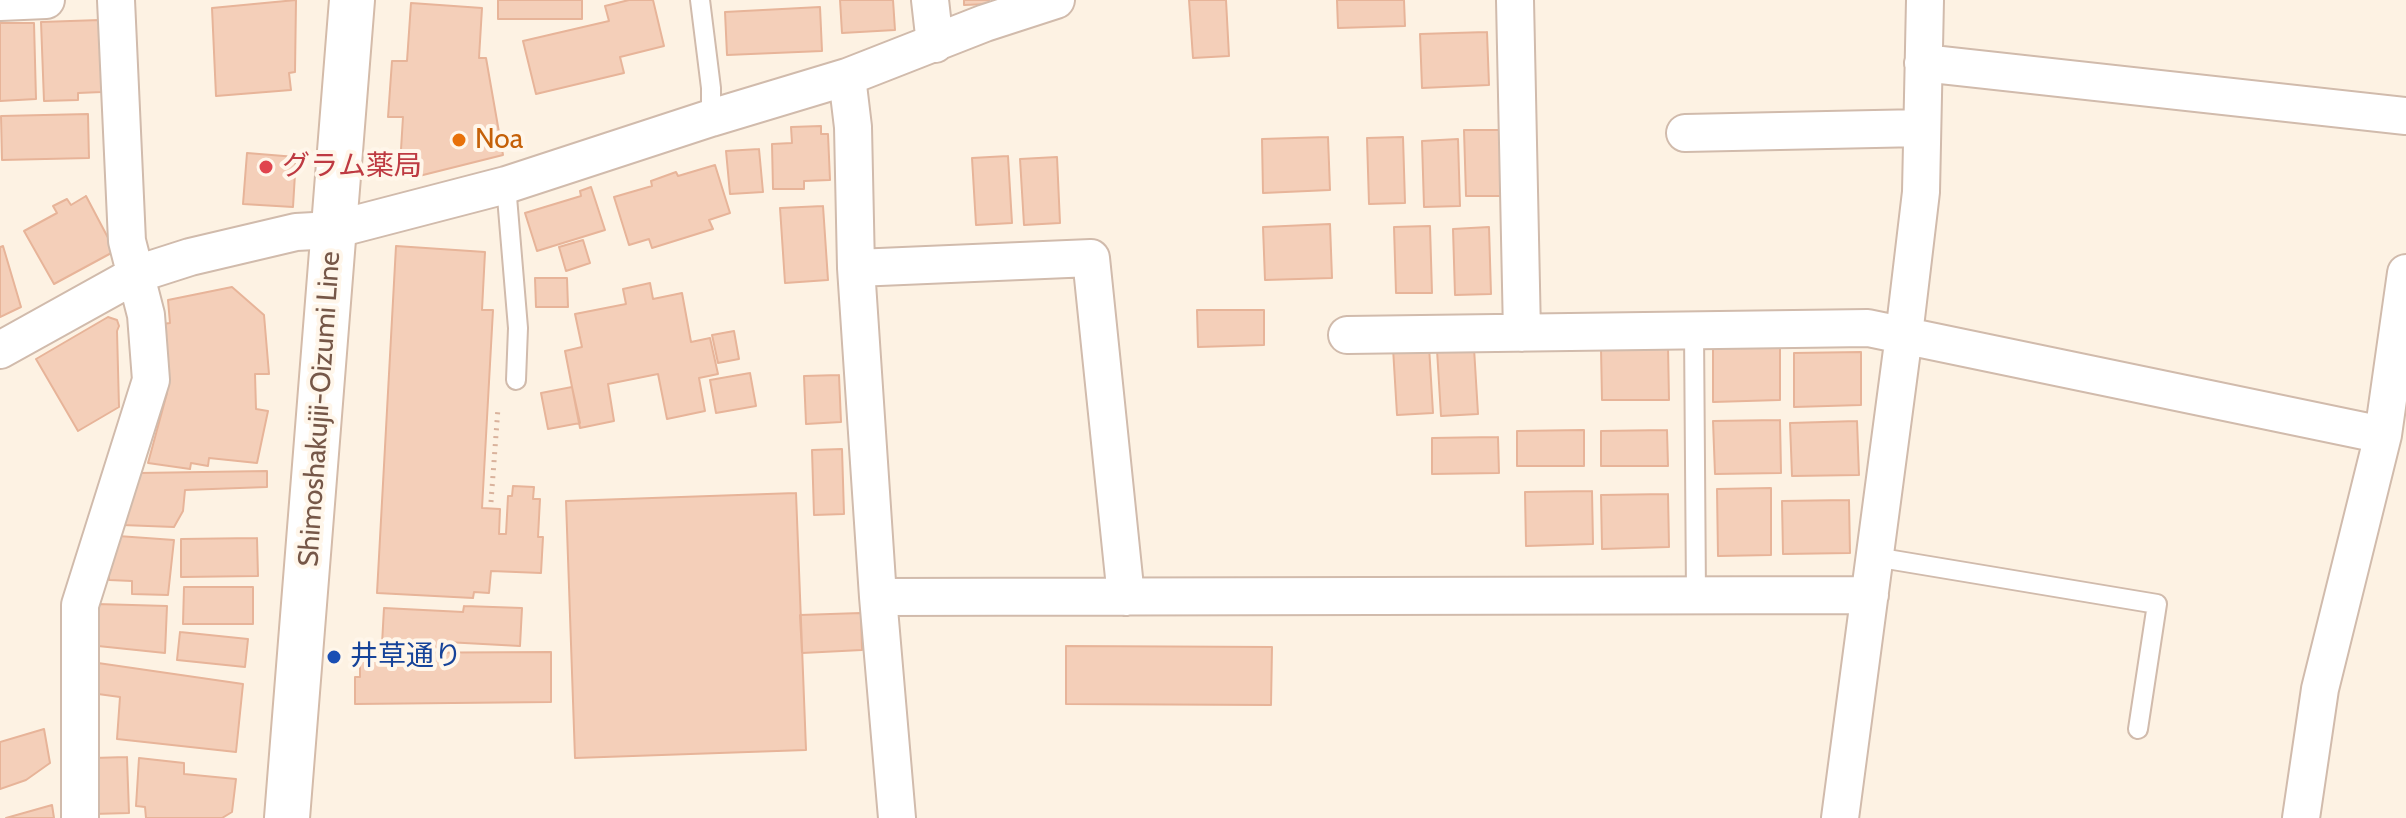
<!DOCTYPE html>
<html>
<head>
<meta charset="utf-8">
<style>
  body { margin:0 }
  canvas { display:block; background:#fdf2e3 }
</style>
</head>
<body>
<canvas width="2406" height="818"></canvas>
<script>
const context = document.querySelector('canvas').getContext('2d');
context.lineJoin = 'round';
function fillPath(path, color) { context.fillStyle = color; context.fill(path, 'evenodd'); }
const shape = rows => new Path2D(rows.map(r => 'M' + r).join(''));
function stroke(path, color, width, dash) { context.strokeStyle = color; context.lineWidth = width; context.lineCap = dash ? 'butt' : 'round'; context.setLineDash(dash || []); context.stroke(path); }
function write(font, color, halo, rows, align = 'center') {
  context.font = font + ' Cabin,"Noto Sans JP",sans-serif'; context.lineWidth = 8; context.setLineDash([]); context.textBaseline = 'middle'; context.strokeStyle = halo; context.fillStyle = color; for (const [text, x, y, turn = 0] of rows) {
    context.save(); context.translate(x, y); context.rotate((+turn || 0) * Math.PI / 180); context.textAlign = isNaN(turn) ? turn : align; if (halo) context.strokeText(text, 0, 0); context.fillText(text, 0, 0); context.restore();
  }
}
const building = shape([
  [296,0,295,72,289,73,291,90,216,96,212,8,296,0],
  [498,0,582,0,582,19,498,19,498,0],
  [629,0,653,0,664,46,620,57,624,73,536,94,523,41,609,21,605,6,629,0],
  [840,0,893,0,895,30,842,33,840,0],
  [964,0,989,0,989,4,964,5,964,0],
  [1189,0,1226,0,1229,56,1193,58,1189,0],
  [1337,0,1404,0,1405,26,1338,28,1337,0],
  [411,3,482,8,479,58,486,58,503,155,411,178,412,167,400,166,403,117,388,117,392,61,407,61,411,3],
  [820,7,822,51,727,55,725,12,820,7],
  [100,20,102,92,78,93,78,100,44,101,41,22,100,20],
  [0,23,34,23,36,99,0,101,0,23],
  [1487,32,1489,85,1422,88,1420,34,1487,32],
  [88,114,89,158,2,160,1,116,88,114],
  [821,126,821,134,828,134,830,180,804,181,804,189,773,189,772,144,792,143,791,127,821,126],
  [1464,130,1501,130,1503,196,1466,196,1464,130],
  [1328,137,1330,190,1263,193,1262,139,1328,137],
  [1403,137,1405,203,1369,204,1367,138,1403,137],
  [1458,139,1460,206,1424,207,1422,141,1458,139],
  [759,149,763,192,730,194,726,151,759,149],
  [247,153,296,157,293,207,243,204,247,153],
  [1008,156,1012,223,976,225,972,158,1008,156],
  [1057,157,1060,223,1024,225,1020,159,1057,157],
  [715,165,730,213,709,220,713,229,652,248,649,239,629,245,614,197,652,186,651,181,676,172,678,176,715,165],
  [591,187,605,230,537,251,525,213,581,196,580,191,591,187],
  [86,196,115,251,54,284,24,231,57,213,53,206,67,199,71,205,86,196],
  [823,206,828,280,785,283,780,208,823,206],
  [1330,224,1332,278,1265,280,1263,227,1330,224],
  [1430,226,1432,293,1396,293,1394,227,1430,226],
  [1489,227,1491,294,1455,295,1453,229,1489,227],
  [583,240,590,263,566,271,559,247,583,240],
  [3,246,21,307,0,317,0,247,3,246],
  [396,246,485,252,482,310,493,310,482,508,500,509,499,534,506,534,508,496,512,496,513,486,534,487,533,499,540,499,538,537,543,537,541,573,491,571,489,593,474,592,473,598,377,593,396,246],
  [535,278,567,278,568,307,536,307,535,278],
  [650,283,653,299,682,293,691,342,710,338,718,374,699,378,705,411,667,419,658,374,608,384,614,421,580,428,565,351,582,347,575,314,626,304,623,289,650,283],
  [232,287,264,315,269,374,255,374,256,409,268,411,257,463,209,458,208,466,191,463,190,469,148,463,167,393,162,324,170,323,168,300,232,287],
  [1197,310,1264,310,1264,345,1198,347,1197,310],
  [108,317,117,320,119,326,117,331,119,407,78,431,36,359,108,317],
  [734,331,739,359,718,363,712,335,734,331],
  [1429,346,1433,413,1397,415,1393,348,1429,346],
  [1668,346,1669,400,1602,400,1601,348,1668,346],
  [1780,347,1780,400,1713,402,1713,348,1780,347],
  [1474,348,1478,414,1441,416,1437,350,1474,348],
  [1861,352,1861,405,1794,407,1794,353,1861,352],
  [750,373,756,406,716,413,710,380,750,373],
  [839,375,841,422,806,424,804,376,839,375],
  [572,387,580,423,548,429,541,393,572,387],
  [1780,420,1781,473,1715,474,1713,421,1780,420],
  [1857,421,1859,475,1792,476,1790,423,1857,421],
  [1584,430,1584,466,1517,466,1517,431,1584,430],
  [1667,430,1668,466,1601,466,1601,431,1667,430],
  [1498,437,1499,473,1432,474,1432,438,1498,437],
  [842,449,844,514,814,515,812,450,842,449],
  [267,471,267,487,185,490,183,511,174,527,122,525,139,473,267,471],
  [1771,488,1771,555,1718,556,1717,489,1771,488],
  [1592,491,1593,544,1526,546,1525,492,1592,491],
  [796,493,806,750,575,758,566,501,796,493],
  [1668,494,1669,547,1602,549,1601,495,1668,494],
  [1849,500,1850,553,1783,554,1782,501,1849,500],
  [118,536,174,540,168,595,132,594,132,581,109,580,107,556,118,536],
  [257,538,258,576,181,577,181,539,257,538],
  [184,587,253,587,253,624,183,624,184,587],
  [97,604,167,606,165,653,98,646,97,604],
  [464,606,522,608,520,646,446,642,446,648,382,644,384,608,463,612,464,606],
  [861,613,862,650,802,653,800,615,861,613],
  [180,632,248,639,245,667,177,660,180,632],
  [1066,646,1272,647,1271,705,1066,704,1066,646],
  [551,652,551,702,355,704,355,677,360,677,360,653,551,652],
  [98,663,243,684,236,752,117,739,120,697,98,694,98,663],
  [44,729,50,763,26,780,0,789,0,742,44,729],
  [127,757,129,813,93,814,93,758,127,757],
  [139,758,184,763,184,774,236,779,232,812,222,818,146,818,145,807,136,806,139,758],
  [52,805,54,818,6,818,52,805]
]);
const path = shape([
  [491,502,498,408]
]);
const lane = shape([
  [700,0,711,88,711,118],
  [506,185,518,328,516,380],
  [1694,330,1696,595],
  [1875,557,2157,604,2138,729]
]);
const street = shape([
  [930,0,935,44],
  [1515,0,1522,333],
  [0,2,46,0],
  [1923,63,2406,116],
  [847,77,853,127,856,268,878,597,897,818],
  [1685,133,1922,128],
  [856,268,1091,258,1126,597],
  [1347,335,1868,328,2383,435],
  [0,350,137,274,190,257,296,232,333,230,506,185,711,118,847,77,985,23,1056,0],
  [878,597,1870,595],
  [80,818,80,605,151,380,146,315,127,241,116,0],
  [1840,818,1904,335,1921,192,1925,0],
  [2301,818,2320,689,2383,435,2406,273]
]);
const secondary = shape([
  [287,818,352,0]
]);
const markers = [
  [459,140,8,"#e8710a"],
  [266,167,8,"#e0444e"],
  [334,657,8,"#1a4fb4"]
];
const foodNames = [
  ["Noa",475,140]
];
const healthNames = [
  ["グラム薬局",282,167]
];
const streetNames = [
  ["Shimoshakujii-Oizumi Line",320,409,-86]
];
const transitNames = [
  ["井草通り",350,657]
];
fillPath(building, '#f4cfb9');
stroke(building, '#e7b499', 2);
stroke(lane, '#d1bbac', 22);
stroke(street, '#d1bbac', 40);
stroke(secondary, '#d4bba9', 48);
stroke(path, '#d9b29c', 5, [2, 6]);
stroke(lane, '#fff', 18);
stroke(street, '#fff', 36);
stroke(secondary, '#fff', 44);
for (const [x, y, r, color] of markers) { const dot = new Path2D(); dot.arc(x, y, r, 0, 2 * Math.PI); context.fillStyle = color; context.fill(dot); stroke(dot, '#fff6ea', 3); }
write('28px', '#c56008', '#fff6ea', foodNames, 'left');
write('28px', '#be3a42', '#fff6ea', healthNames, 'left');
write('28px', '#765748', '#fff6ea', streetNames);
write('28px', '#164399', '#fff6ea', transitNames, 'left');
</script>
</body>
</html>
